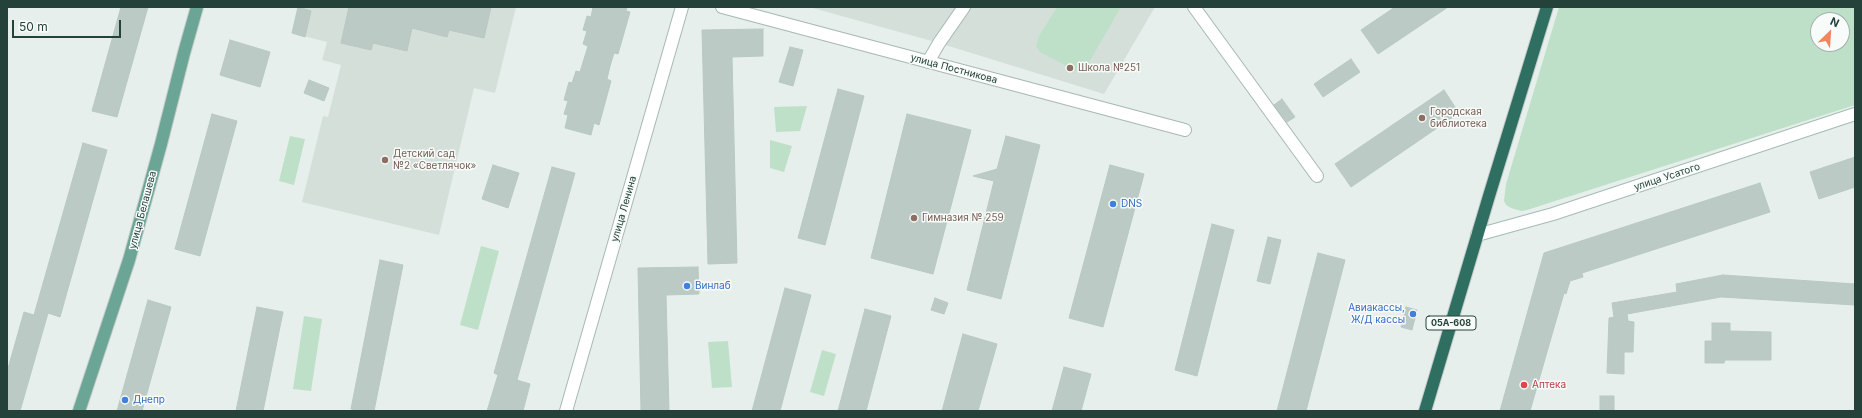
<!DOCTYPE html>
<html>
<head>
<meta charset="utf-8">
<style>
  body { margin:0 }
  #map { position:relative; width:1862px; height:418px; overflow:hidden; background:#e6efeb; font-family:Inter,sans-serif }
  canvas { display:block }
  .frame { position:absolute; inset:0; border:8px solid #24423a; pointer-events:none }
  .north { position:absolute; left:1810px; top:12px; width:40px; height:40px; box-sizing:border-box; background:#f7fbf9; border:1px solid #a3b1ad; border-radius:50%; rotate:25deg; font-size:11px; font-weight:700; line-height:16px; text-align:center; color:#24423a }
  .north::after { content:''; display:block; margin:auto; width:14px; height:18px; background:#f4845f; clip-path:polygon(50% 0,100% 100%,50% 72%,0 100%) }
  .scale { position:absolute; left:12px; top:20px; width:109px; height:18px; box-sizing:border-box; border:2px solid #24423a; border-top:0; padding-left:5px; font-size:12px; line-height:14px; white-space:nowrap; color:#24423a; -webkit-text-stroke:3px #f7fbf9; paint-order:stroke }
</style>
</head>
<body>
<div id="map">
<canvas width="1862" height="418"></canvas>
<div class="frame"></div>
<div class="north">N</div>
<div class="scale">50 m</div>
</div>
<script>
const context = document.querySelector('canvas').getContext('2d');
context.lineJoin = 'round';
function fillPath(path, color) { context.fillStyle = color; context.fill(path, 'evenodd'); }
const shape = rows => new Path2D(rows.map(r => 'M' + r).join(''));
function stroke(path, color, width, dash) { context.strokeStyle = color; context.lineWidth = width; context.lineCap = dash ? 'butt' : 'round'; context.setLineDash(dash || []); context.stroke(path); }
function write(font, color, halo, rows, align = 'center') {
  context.font = font + ' Inter,sans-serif'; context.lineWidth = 3; context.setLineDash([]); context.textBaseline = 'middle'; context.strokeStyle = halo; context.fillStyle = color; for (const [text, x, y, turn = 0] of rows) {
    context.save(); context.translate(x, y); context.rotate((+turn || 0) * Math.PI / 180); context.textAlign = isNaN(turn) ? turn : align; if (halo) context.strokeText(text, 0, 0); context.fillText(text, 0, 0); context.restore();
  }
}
const built = shape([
  [296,7,516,7,495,93,474,88,439,235,302,202,323,116,328,117,341,65,322,60,327,42,292,33,298,8],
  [809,7,1155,7,1104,94,939,43]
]);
const green = shape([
  [1057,7,1121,7,1088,64,1083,69,1076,71,1040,52,1036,46,1039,36],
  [1559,7,1855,7,1855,105,1527,210,1521,211,1511,208,1506,205,1504,201,1506,184],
  [1818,20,1842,20,1842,44,1818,44],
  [807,106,800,131,776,132,774,107],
  [290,136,305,139,294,185,279,181],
  [770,140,792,146,784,172,770,168],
  [481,246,499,251,478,330,460,325],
  [304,316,322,319,311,391,293,389],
  [728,341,732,387,712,388,708,342],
  [822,350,836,354,824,396,810,392]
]);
const building = shape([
  [121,7,148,7,117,117,92,111,121,7],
  [298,7,311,11,305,37,292,33,298,7],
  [349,7,491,7,484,38,449,30,447,37,412,28,407,51,373,43,371,50,341,43,349,7],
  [593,7,627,7,626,11,630,12,618,54,614,53,610,66,607,79,611,81,599,125,594,123,591,135,565,128,568,115,564,114,568,101,564,100,569,82,572,83,576,71,580,72,588,46,583,44,587,31,583,30,587,16,591,17,593,7],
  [1395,7,1448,7,1378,54,1361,30,1395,7],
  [763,29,763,56,732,57,737,263,708,264,702,30,763,29],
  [230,40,270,52,260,87,220,75,230,40],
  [790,47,803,50,793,86,779,82,790,47],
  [1351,59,1360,72,1323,97,1314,84,1351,59],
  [309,80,329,88,324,101,304,93,309,80],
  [838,89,864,96,825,245,798,238,838,89],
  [1444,90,1459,113,1351,187,1335,164,1444,90],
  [1282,99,1295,117,1287,122,1274,105,1282,99],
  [212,114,237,121,200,256,175,249,212,114],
  [907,114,971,130,933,274,871,258,907,114],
  [1006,136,1040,145,1001,299,967,290,994,181,973,176,997,169,1006,136],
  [83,143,107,150,60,317,48,313,20,411,7,411,7,372,24,312,34,315,83,143],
  [1855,157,1855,187,1819,199,1810,172,1855,157],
  [493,165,519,173,508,208,482,199,493,165],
  [1110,165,1144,174,1103,327,1069,318,1110,165],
  [552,167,575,173,517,380,530,384,523,411,487,411,498,375,494,373,552,167],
  [1760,183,1770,212,1582,273,1583,277,1570,281,1566,294,1564,293,1530,411,1500,411,1544,253,1760,183],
  [1212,224,1234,230,1197,376,1175,370,1212,224],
  [1268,237,1281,240,1270,284,1257,281,1268,237],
  [1318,253,1345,260,1306,411,1277,411,1318,253],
  [380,260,403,265,374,411,359,411,351,409,380,260],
  [698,267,699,294,666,295,669,411,641,411,638,268,698,267],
  [1723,275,1855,284,1855,305,1721,297,1627,314,1628,321,1634,322,1633,352,1624,352,1624,374,1607,373,1609,318,1614,317,1612,303,1677,292,1676,284,1723,275],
  [785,288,811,295,780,411,752,411,785,288],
  [935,298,948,303,944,314,931,310,935,298],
  [148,300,171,307,142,411,117,411,148,300],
  [257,307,283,312,263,411,236,411,257,307],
  [1406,307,1417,310,1412,330,1401,327,1406,307],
  [865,309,891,316,866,411,838,411,865,309],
  [1712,323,1730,323,1730,331,1771,332,1771,360,1725,360,1724,363,1705,363,1705,341,1712,341,1712,323],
  [963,334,997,344,978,411,942,411,963,334],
  [1064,367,1091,374,1081,411,1052,411,1064,367],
  [1600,396,1614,396,1614,411,1600,411,1600,396]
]);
const street = shape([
  [722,7,1185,130],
  [1194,7,1317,176],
  [928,62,939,43,964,7],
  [566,411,682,7]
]);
const secondary = shape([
  [1477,235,1553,214,1855,114]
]);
const primary = shape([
  [79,411,129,260,161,144,184,53,197,7]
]);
const highway = shape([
  [1425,411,1489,196,1547,7]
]);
const markers = [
  [1070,68,4,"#8d6e63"],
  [1422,118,4,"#8d6e63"],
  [385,160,4,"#8d6e63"],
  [1113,204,4,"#3f7fe0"],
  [914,218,4,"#8d6e63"],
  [687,286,4,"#3f7fe0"],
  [1413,314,4,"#3f7fe0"],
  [1524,385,4,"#e0444e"],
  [125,400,4,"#3f7fe0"]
];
const shields = [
  [1451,323,50]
];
const shieldNames = [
  ["05А-608",1451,323]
];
const educationNames = [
  ["Школа №251",1078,68],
  ["Городская",1430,112],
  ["библиотека",1430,124],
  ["Детский сад",393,154],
  ["№2 «Светлячок»",393,166],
  ["Гимназия № 259",922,218]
];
const streetNames = [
  ["улица Постникова",954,69,15],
  ["улица Усатого",1667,177,-18],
  ["улица Ленина",624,209,-74],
  ["улица Белашева",143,210,-75]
];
const shopNames = [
  ["DNS",1121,204],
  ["Винлаб",695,286],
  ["Авиакассы,",1405,308,"right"],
  ["Ж/Д кассы",1405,320,"right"],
  ["Днепр",133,400]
];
const healthNames = [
  ["Аптека",1532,385]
];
fillPath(built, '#d4dfda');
fillPath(green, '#bfe0c8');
fillPath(building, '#bbcac4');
stroke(building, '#b8c9c2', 1);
stroke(street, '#a8b8b2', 14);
stroke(secondary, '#a4bbb3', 14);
stroke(primary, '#c2cac8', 14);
stroke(highway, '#c2cac8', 14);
stroke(street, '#fff', 12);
stroke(secondary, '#fff', 12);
stroke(primary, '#6aa596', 12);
stroke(highway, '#2f6f62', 12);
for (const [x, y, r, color] of markers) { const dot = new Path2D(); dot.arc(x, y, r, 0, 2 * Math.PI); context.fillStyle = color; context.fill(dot); stroke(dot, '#f7fbf9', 1.5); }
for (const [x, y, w] of shields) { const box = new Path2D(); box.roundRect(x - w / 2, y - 7, w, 14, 3); context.fillStyle = '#f7fbf9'; context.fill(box); stroke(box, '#24423a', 1); }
write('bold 9px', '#24423a', null, shieldNames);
write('10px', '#785e54', '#f7fbf9', educationNames, 'left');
write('10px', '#24423a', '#f7fbf9', streetNames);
write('10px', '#366cbe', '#f7fbf9', shopNames, 'left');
write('10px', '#be3a42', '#f7fbf9', healthNames, 'left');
</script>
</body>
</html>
